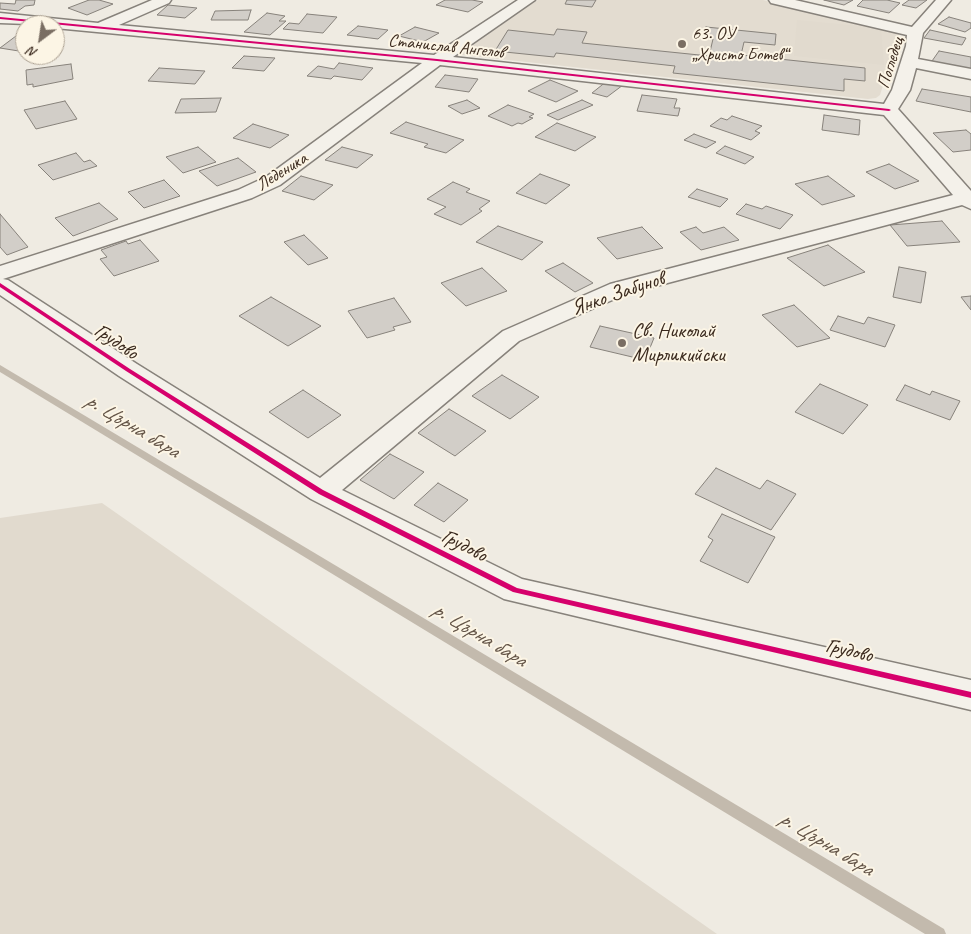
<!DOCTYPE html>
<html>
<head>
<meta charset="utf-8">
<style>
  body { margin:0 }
  #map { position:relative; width:971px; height:934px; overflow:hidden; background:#efebe2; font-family:Caveat,sans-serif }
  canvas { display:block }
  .north { position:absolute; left:15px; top:15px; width:50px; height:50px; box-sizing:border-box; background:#fcf5e5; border:1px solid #afa495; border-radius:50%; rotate:211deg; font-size:14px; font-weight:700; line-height:20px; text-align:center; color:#3b2a1e }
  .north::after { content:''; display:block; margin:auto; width:18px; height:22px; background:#7a6e63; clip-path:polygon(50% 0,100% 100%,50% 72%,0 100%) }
</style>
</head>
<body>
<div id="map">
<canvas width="971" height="934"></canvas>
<div class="north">N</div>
</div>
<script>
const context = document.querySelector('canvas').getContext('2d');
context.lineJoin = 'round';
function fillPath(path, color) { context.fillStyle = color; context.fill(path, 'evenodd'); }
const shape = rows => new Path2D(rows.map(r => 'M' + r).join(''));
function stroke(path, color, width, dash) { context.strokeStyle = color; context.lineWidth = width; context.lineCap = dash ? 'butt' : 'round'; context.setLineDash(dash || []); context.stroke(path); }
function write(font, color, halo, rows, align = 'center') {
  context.font = font + ' Caveat,sans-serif'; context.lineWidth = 4; context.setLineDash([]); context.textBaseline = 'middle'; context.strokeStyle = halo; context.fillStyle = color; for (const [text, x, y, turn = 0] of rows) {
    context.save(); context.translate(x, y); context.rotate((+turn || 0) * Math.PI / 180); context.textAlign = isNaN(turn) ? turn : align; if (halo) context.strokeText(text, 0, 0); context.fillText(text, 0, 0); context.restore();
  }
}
const built = shape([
  [538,0,763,0,888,28,899,34,880,95,876,98,868,99,453,54]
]);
const green = shape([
  [797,20,881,28,884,65,794,56],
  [102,503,717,934,0,934,0,518]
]);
const stream = shape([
  [0,365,944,929,946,934,925,934,0,372,0,365]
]);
const building = shape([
  [16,0,35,0,34,5,25,6,18,11,0,9,0,3,15,4,16,0],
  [89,0,99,0,113,4,87,15,68,8,89,0],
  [445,0,472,0,483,2,468,12,436,5,445,0],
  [567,0,596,0,592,7,565,4,567,0],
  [824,0,853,0,844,5,824,0],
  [863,0,887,0,900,3,889,13,857,6,863,0],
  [909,0,927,0,916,8,902,5,909,0],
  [168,5,197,8,185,18,157,15,168,5],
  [251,10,248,20,211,20,215,11,251,10],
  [267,13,285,16,279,21,286,21,270,35,244,32,267,13],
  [307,14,337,17,323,33,283,29,289,23,299,24,307,14],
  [949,17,971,23,971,28,965,32,938,24,949,17],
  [358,26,388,30,378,39,347,35,358,26],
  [415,27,439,33,423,42,399,36,415,27],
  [706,27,776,34,775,45,744,42,741,55,865,68,865,81,844,79,844,91,673,73,675,66,556,53,554,57,495,51,508,30,554,35,557,29,587,32,582,43,709,56,713,39,703,38,706,27],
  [930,30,966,38,962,45,924,38,930,30],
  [20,33,25,34,25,52,0,48,20,33],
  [939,51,971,57,971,70,932,61,939,51],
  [244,56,275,58,264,71,232,68,244,56],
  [339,63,373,68,362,80,334,76,331,79,307,76,318,66,334,69,339,63],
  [71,64,73,79,33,87,33,84,27,85,26,70,71,64],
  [159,68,205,71,195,84,148,81,159,68],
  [445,75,478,79,469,92,435,87,445,75],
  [550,80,578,91,556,102,528,91,550,80],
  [607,81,623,85,607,97,592,93,607,81],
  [922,89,971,97,971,112,916,101,922,89],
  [642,95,677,99,674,108,680,108,678,116,637,111,642,95],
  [221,98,216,112,175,113,181,99,221,98],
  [467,100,480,108,462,114,448,106,467,100],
  [582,100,593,105,558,120,547,115,582,100],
  [65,101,77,119,36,129,24,110,65,101],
  [508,105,534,114,529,117,533,118,522,124,518,123,512,126,488,116,508,105],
  [824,115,860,120,859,135,822,130,824,115],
  [732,116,762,126,755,131,760,133,751,140,710,126,721,118,727,120,732,116],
  [406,122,464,140,446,153,424,147,428,144,390,133,406,122],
  [557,123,596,137,575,151,535,137,557,123],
  [253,124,289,135,270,148,233,138,253,124],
  [966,130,971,134,971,150,953,152,933,133,966,130],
  [694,134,716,142,706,148,684,140,694,134],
  [725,146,754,157,745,164,716,153,725,146],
  [198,147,216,162,183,173,166,157,198,147],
  [342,147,373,155,357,168,325,160,342,147],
  [76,153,84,162,90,160,97,166,53,180,38,165,76,153],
  [238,158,256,172,217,186,199,171,238,158],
  [889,164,919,181,895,189,866,172,889,164],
  [540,174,570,185,546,204,516,193,540,174],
  [301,176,333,185,314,200,282,191,301,176],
  [828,176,855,196,822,205,795,184,828,176],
  [164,180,180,196,144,208,128,192,164,180],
  [453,182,470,189,466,192,490,201,479,209,482,211,461,225,434,214,446,207,427,199,453,182],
  [697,189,728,199,720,207,688,197,697,189],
  [99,203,118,219,73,236,55,218,99,203],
  [746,204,762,209,766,206,793,215,780,229,736,214,746,204],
  [0,214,28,247,7,255,0,247,0,214],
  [942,221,960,242,907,246,890,225,942,221],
  [498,226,543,242,522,260,476,242,498,226],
  [642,227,663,248,617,259,597,238,642,227],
  [696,227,703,233,724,227,739,240,701,250,680,232,696,227],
  [304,235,328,258,308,265,284,242,304,235],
  [140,240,159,261,114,276,100,259,107,257,101,250,126,241,128,244,140,240],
  [828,245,865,272,824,286,787,258,828,245],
  [563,263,593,283,575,292,545,271,563,263],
  [899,267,926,272,921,303,893,297,899,267],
  [482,268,507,291,466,306,441,283,482,268],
  [971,296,971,310,961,297,971,296],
  [271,297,321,326,288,346,239,316,271,297],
  [394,298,411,322,393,327,395,330,367,338,348,311,394,298],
  [794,305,830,338,797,347,762,315,794,305],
  [838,316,864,324,868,317,895,325,885,347,830,330,838,316],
  [600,326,654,338,645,360,590,347,600,326],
  [502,375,539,397,510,419,472,396,502,375],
  [820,384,868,405,843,434,795,412,820,384],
  [905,385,930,395,932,391,960,401,950,420,896,400,905,385],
  [303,390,341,415,308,438,269,412,303,390],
  [449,409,486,431,455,456,418,433,449,409],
  [390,454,424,472,394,499,360,480,390,454],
  [716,468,760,489,767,480,796,494,771,530,695,494,716,468],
  [438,483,468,500,444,522,414,505,438,483],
  [722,514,775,537,748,583,700,561,713,540,708,537,722,514]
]);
const minor = shape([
  [152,0,171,0,169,3,119,25,434,55,518,0,535,0,453,57,884,104,892,90,906,46,907,35,771,3,769,0,795,0,912,27,936,0,951,0,923,33,918,59,971,69,971,79,916,68,910,90,898,109,971,191,971,209,962,205,626,294,519,341,342,490,522,579,971,680,971,710,504,599,311,499,119,376,0,295,0,266,238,190,266,177,422,63,55,28,55,25,0,23,0,13,98,23,152,0],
  [440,65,884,115,953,195,610,284,503,331,320,478,137,364,8,280,3,279,252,198,280,185,440,65]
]);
const cycleway = shape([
  [0,17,437,59,889,109,891,110,889,111,437,61,0,19,0,17],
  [0,283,130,369,323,490,517,588,971,692,971,698,513,592,319,494,126,371,0,287,0,283]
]);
const markers = [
  [682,44,5,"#7a6e63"],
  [622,343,5,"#7a6e63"]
];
const farPoinames = [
  ["63. ОУ",692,34],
  ["„Христо Ботев“",692,55]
];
const farStreetnames = [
  ["Станислав Ангелов",446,47,6],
  ["Погледец",891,63,-73],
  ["Леденика",282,172,-32]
];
const streetNames = [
  ["Янко Забунов",618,294,-19],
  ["Грудово",116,342,34],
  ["Грудово",464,546,27],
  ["Грудово",849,651,13]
];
const poiNames = [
  ["Св. Николай",632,331],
  ["Мирликийски",632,355]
];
const waterNames = [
  ["р. Църна бара",132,426,31],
  ["р. Църна бара",479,635,31],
  ["р. Църна бара",826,844,31]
];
fillPath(built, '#e3dcd0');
fillPath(green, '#e1dace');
fillPath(stream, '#c3baad');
fillPath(building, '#d2cec8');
stroke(building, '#87827b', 1);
stroke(minor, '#87827b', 3);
fillPath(minor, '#f4f1ea');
fillPath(cycleway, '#d6006c');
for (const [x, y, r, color] of markers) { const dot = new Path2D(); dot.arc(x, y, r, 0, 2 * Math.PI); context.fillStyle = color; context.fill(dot); stroke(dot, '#fcf5e5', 2); }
write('18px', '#3b2a1e', '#fcf5e5', farPoinames, 'left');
write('18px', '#3b2a1e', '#fcf5e5', farStreetnames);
write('21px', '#3b2a1e', '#fcf5e5', streetNames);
write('21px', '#3b2a1e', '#fcf5e5', poiNames, 'left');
write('italic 22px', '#645548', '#fcf5e5', waterNames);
</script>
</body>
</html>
